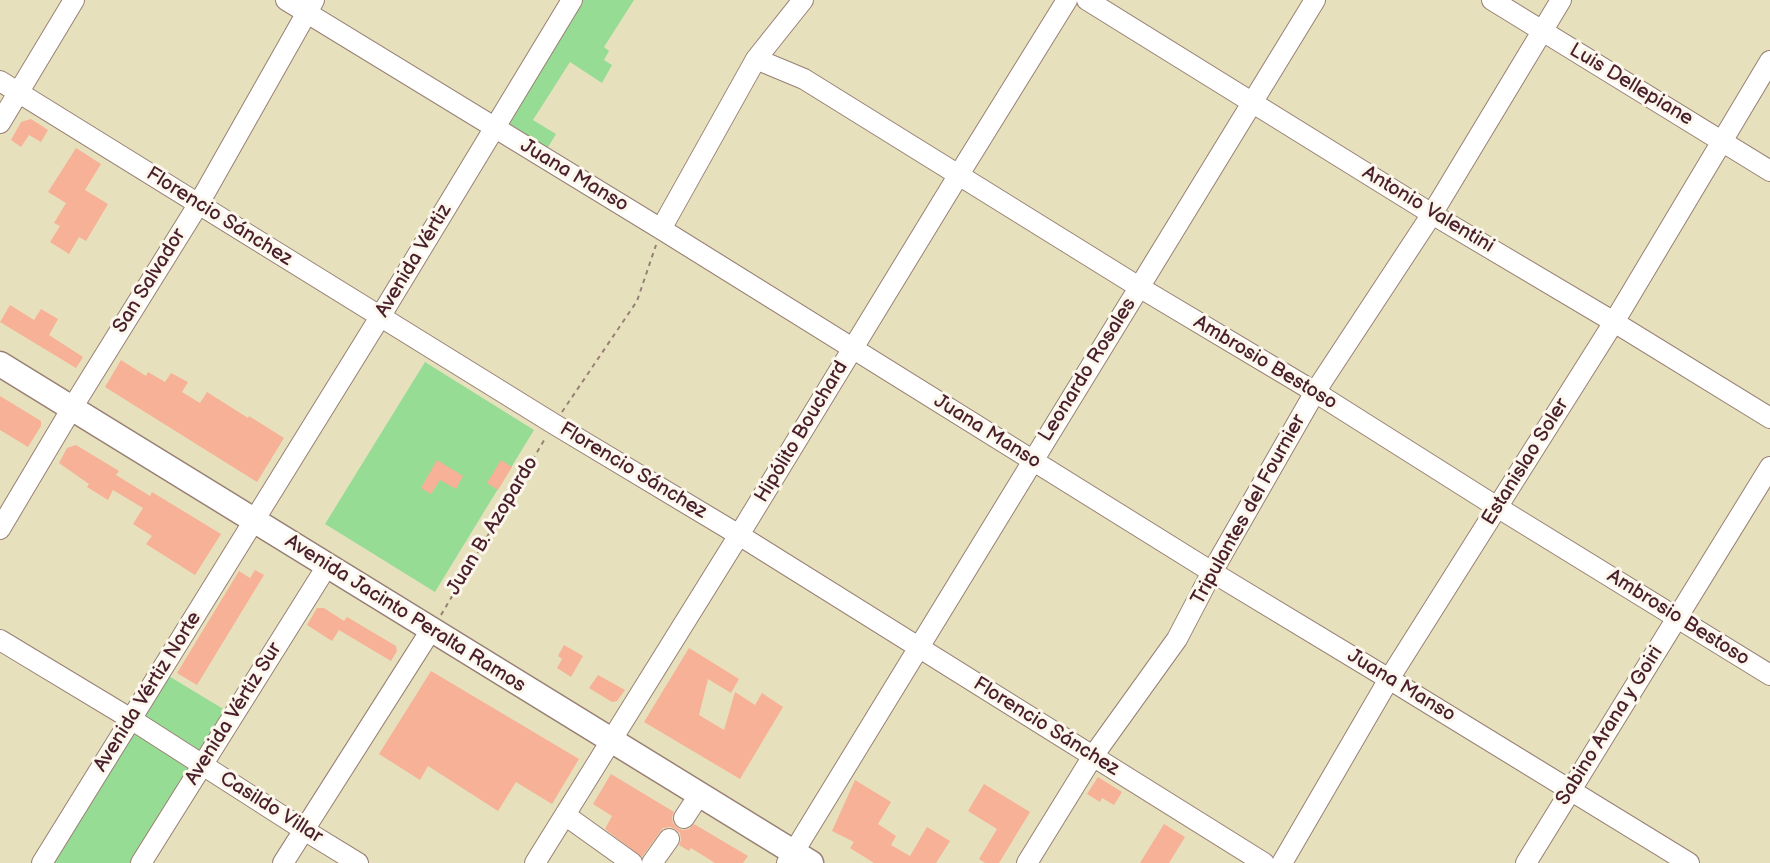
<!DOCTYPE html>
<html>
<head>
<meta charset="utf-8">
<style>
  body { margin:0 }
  canvas { display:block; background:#e7e0bd }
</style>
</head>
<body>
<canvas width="1770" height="863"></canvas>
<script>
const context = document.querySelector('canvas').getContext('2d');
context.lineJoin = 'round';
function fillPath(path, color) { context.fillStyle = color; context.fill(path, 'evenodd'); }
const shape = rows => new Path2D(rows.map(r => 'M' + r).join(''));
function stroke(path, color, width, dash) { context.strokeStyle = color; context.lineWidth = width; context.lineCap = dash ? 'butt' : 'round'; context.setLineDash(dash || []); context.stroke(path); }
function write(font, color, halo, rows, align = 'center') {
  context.font = font + ' "Balsamiq Sans",sans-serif'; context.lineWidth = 6; context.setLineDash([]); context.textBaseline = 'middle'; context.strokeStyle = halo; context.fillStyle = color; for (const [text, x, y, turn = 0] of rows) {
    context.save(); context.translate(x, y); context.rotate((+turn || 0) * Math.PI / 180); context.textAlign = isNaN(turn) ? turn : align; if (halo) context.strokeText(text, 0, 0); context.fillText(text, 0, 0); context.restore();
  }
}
const green = shape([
  [583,0,634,0,604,47,609,51,604,60,612,65,602,83,570,62,533,120,556,134,545,152,505,127],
  [425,362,534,430,435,592,325,524],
  [167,675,225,710,130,863,51,863]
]);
const building = shape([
  [31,119,48,130,41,142,29,135,21,147,11,140,21,122],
  [76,148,101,164,85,190,108,204,86,241,79,237,69,254,50,242,60,226,54,223,66,203,48,192],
  [10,305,34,320,41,309,58,319,49,335,83,357,76,368,0,322],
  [121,360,146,376,148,372,165,382,171,373,188,382,182,392,200,403,207,392,248,418,249,416,284,438,257,482,105,387],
  [0,396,41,421,41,426,28,447,0,430],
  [76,445,119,471,116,475,150,496,152,492,221,534,195,575,146,544,152,536,133,524,143,508,113,490,108,500,87,487,89,484,59,463,67,448],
  [437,460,463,476,456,489,440,480,431,494,421,488],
  [501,460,512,467,498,490,487,483],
  [255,570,264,575,197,685,177,673,239,571,250,578],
  [317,608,324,608,344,621,347,617,396,646,397,651,391,661,339,630,332,641,307,625],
  [564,645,583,656,571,677,557,668,562,659,558,656],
  [689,648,739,679,731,693,708,679,699,715,724,730,735,692,755,705,762,693,783,707,740,779,644,722],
  [431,671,579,759,552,804,516,782,498,811,428,766,420,780,379,754],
  [598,675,625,690,617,701,612,702,589,688],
  [611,774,674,812,672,817,673,823,678,828,683,830,689,829,694,824,748,856,743,863,715,863,691,848,689,851,679,845,681,840,680,833,675,829,670,827,663,828,660,832,642,857,605,829,612,816,593,804],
  [1098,777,1122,792,1114,805,1102,798,1100,802,1087,794],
  [855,780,891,802,878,824,896,836,891,845,910,856,927,827,950,841,936,863,874,863,850,848,854,842,832,831],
  [984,784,1030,812,999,863,985,863,979,859,997,829,968,811],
  [1164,824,1185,837,1169,863,1140,863]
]);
const path = shape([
  [562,412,637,301,656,245],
  [441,615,546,437]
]);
const minor = shape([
  [286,0,661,229,1212,572,1389,679,1689,863],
  [1087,0,1432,214,1614,322,1770,418],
  [1492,0,1770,171],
  [756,59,804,79,1139,287,1315,392,1497,507,1770,675],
  [0,81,554,424,739,535,1264,863],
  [0,123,74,0],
  [661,229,756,59,803,0],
  [0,529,72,408,198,205,314,0],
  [0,640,131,719,304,830,358,863],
  [565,815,632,863],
  [684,818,699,795],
  [42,863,380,317,572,0],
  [141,863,327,566],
  [283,863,431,630],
  [535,863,739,535,958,176,1067,0],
  [652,863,669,839],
  [787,863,1315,0],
  [1027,863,1093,756,1177,639,1212,572,1315,392,1432,214,1561,0],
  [1282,863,1389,679,1614,322,1770,61],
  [1526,863,1770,467]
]);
const major = shape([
  [0,364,811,863]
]);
const streetNames = [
  ["Luis Dellepiane",1631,85,31],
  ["Juana Manso",574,176,31],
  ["Antonio Valentini",1428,210,31],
  ["Florencio Sánchez",219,217,32],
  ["Avenida Vértiz",414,261,-59],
  ["San Salvador",150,281,-58],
  ["Ambrosio Bestoso",1265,363,31],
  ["Leonardo Rosales",1088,370,-58],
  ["Hipólito Bouchard",802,432,-59],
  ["Juana Manso",987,432,32],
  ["Estanislao Soler",1526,462,-58],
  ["Florencio Sánchez",633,471,31],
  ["Tripulantes del Fournier",1249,510,-61],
  ["Juan B. Azopardo",493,526,-59],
  ["Avenida Jacinto Peralta Ramos",405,614,32],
  ["Ambrosio Bestoso",1678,618,32],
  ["Juana Manso",1401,686,31],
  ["Avenida Vértiz Norte",148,692,-58],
  ["Avenida Vértiz Sur",234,714,-58],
  ["Sabino Arana y Goiri",1610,726,-58],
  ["Florencio Sánchez",1046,727,32],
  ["Casildo Villar",271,808,32]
];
fillPath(green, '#97dc95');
fillPath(building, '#f6b196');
stroke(minor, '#988074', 22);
stroke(major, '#988074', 27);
stroke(path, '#988074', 2, [4.5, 4.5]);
stroke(minor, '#fff', 20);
stroke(major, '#fff', 24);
write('20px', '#4a1f2b', '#fbf7ec', streetNames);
</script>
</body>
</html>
